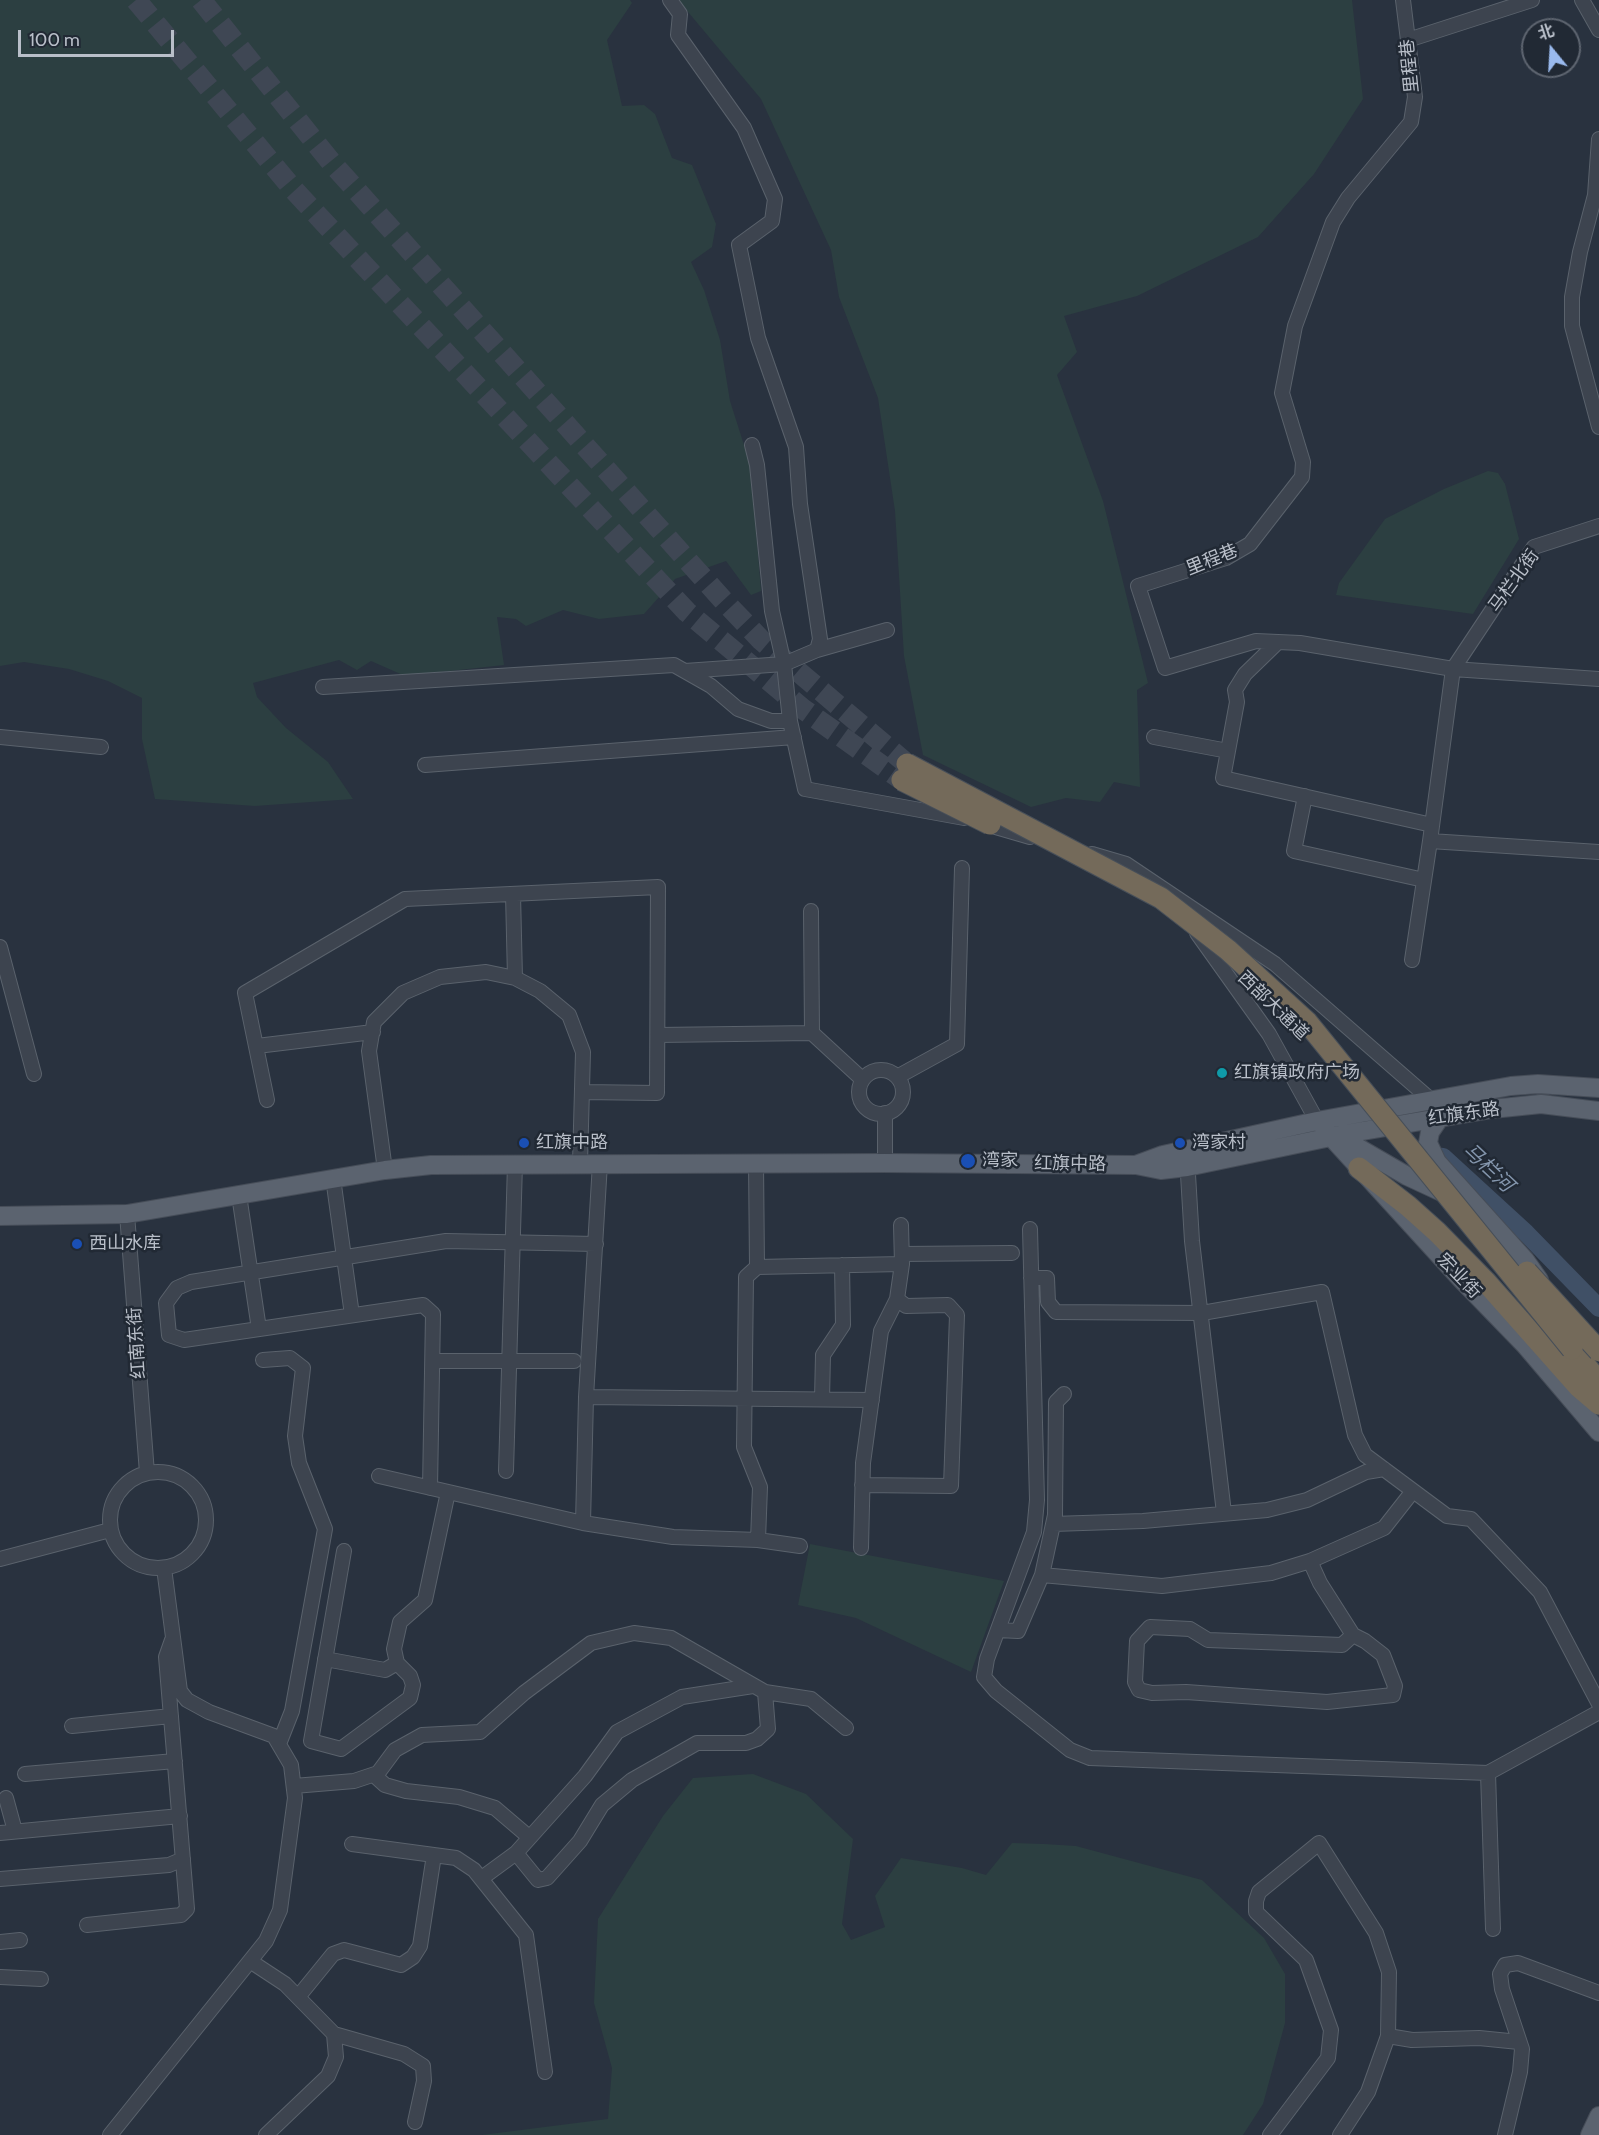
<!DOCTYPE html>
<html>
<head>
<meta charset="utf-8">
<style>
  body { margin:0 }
  #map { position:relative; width:1599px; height:2135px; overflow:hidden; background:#29323f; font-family:Cabin,"Noto Sans SC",sans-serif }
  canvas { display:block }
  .north { position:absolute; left:1521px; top:18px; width:60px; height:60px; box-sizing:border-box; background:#212934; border:2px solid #5e6570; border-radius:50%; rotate:342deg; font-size:16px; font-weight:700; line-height:24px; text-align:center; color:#b9bfc9 }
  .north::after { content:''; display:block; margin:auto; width:21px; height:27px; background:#9abaee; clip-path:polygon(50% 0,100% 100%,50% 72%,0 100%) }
  .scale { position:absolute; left:18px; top:30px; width:156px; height:27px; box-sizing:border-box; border:3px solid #b9bfc9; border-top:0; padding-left:8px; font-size:18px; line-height:21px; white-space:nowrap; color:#b9bfc9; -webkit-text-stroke:4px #212934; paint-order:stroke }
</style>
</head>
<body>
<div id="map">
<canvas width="1599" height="2135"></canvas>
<div class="north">北</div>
<div class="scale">100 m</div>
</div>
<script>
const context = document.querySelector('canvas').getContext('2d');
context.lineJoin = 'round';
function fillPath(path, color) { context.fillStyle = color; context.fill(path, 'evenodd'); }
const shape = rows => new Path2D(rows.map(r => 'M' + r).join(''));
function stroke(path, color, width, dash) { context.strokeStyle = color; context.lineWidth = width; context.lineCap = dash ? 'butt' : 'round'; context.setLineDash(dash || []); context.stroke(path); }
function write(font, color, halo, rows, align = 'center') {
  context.font = font + ' Cabin,"Noto Sans SC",sans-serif'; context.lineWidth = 5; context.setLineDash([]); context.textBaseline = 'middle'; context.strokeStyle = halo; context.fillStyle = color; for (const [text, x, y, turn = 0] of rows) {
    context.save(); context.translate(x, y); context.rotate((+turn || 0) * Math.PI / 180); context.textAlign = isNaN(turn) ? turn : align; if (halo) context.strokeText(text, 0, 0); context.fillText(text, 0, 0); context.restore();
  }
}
const green = shape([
  [0,0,630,0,632,3,607,40,622,106,644,105,655,114,672,158,692,165,716,224,712,247,691,262,704,290,720,340,730,401,751,467,761,591,751,595,726,561,675,579,644,614,599,619,563,610,526,626,516,619,497,617,504,665,405,676,371,661,357,670,339,660,253,683,257,697,286,728,328,762,353,799,255,806,155,799,142,739,142,698,108,681,69,669,24,662,0,666],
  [678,0,1352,0,1363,99,1314,174,1258,237,1137,296,1064,316,1077,352,1057,375,1103,501,1148,683,1137,690,1140,787,1114,782,1100,802,1066,798,1031,807,923,755,904,656,895,511,878,398,839,297,831,250,761,99],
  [1488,471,1498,473,1505,484,1519,539,1473,614,1336,595,1339,583,1385,519,1444,489],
  [810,1544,1004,1581,971,1672,856,1618,798,1605],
  [753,1774,806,1794,853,1839,842,1924,851,1940,885,1927,875,1896,901,1858,962,1868,986,1875,1012,1843,1044,1844,1076,1846,1202,1880,1264,1938,1285,1974,1285,2023,1263,2104,1243,2135,482,2135,608,2119,612,2068,594,2003,598,1919,663,1816,693,1778]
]);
const river = shape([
  [1432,1156,1443,1157,1526,1233,1599,1308]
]);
const highwayTunnel = shape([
  [136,0,293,189,687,612,803,709,902,780],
  [201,0,331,162,722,599,761,640,907,764]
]);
const minor = shape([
  [670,0,680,14,678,35,744,128,775,199,772,221,739,245,758,338,796,447,800,504,820,639,817,650,784,664,685,671],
  [1403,0,1415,97,1411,122,1348,198,1333,222,1295,326,1282,393,1303,462,1302,477,1250,544,1226,558,1138,586,1165,668,1256,641,1300,643,1453,669,1599,679],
  [1582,0,1599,30],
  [1408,40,1532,0],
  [1599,139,1595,195,1580,252,1572,297,1572,326,1599,427],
  [752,445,757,465,772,611,784,664,790,721,805,789,964,818],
  [1599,526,1534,547,1453,669,1430,841,1599,852],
  [1278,642,1245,674,1235,690,1237,702,1223,778,1432,825],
  [817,650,887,630],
  [323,687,674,665,711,686,738,709,771,721,790,721],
  [0,737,101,747],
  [1154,737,1228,751],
  [425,765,794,737],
  [1305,796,1294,851,1424,880],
  [982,823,1030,837],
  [1092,854,1126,864,1275,964,1431,1100],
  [513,894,515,978],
  [811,911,812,1033,862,1079],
  [1197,933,1269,1034,1317,1121],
  [0,947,34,1074],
  [1412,960,1430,841],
  [658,1035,812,1033],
  [257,1046,373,1032],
  '859 1092a22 22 0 1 1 44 0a22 22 0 1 1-44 0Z',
  [897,1077,957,1044,962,868],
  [267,1100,245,993,405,899,658,887,657,1093,583,1092],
  [1187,1158,1192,1241,1224,1513],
  [756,1163,757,1267,902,1264,901,1225],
  [885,1163,885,1113],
  [385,1170,369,1051,374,1022,403,993,440,977,486,972,515,978,540,991,569,1015,583,1052,580,1163],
  [333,1178,352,1315],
  [239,1195,259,1329],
  [127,1214,147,1473],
  [1030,1229,1037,1500,1034,1532,987,1659,984,1677,996,1691,1070,1750,1090,1758,1488,1773,1599,1712],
  [902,1254,1012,1253],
  [757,1267,746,1277,744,1447,760,1487,758,1540],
  [1031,1278,1047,1278,1048,1302,1056,1312,1202,1313,1322,1292,1355,1435,1365,1455,1447,1516,1471,1519,1540,1592,1599,1704],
  [263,1360,290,1358,303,1368,295,1436,299,1463,325,1529,292,1711,279,1744],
  [433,1361,574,1361],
  [586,1397,872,1400],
  [822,1399,823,1355,843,1325,842,1265],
  [506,1471,515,1164],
  '110 1520a48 48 0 1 1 96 0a48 48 0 1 1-96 0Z',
  [379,1476,583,1523,673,1537,758,1540,800,1546],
  [862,1485,951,1486,957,1315,948,1305,906,1306,897,1299],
  [430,1488,433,1314,423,1305,184,1340,169,1335,166,1303,177,1288,191,1282,446,1241,596,1244],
  [583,1523,586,1397,600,1163],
  [1053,1524,1143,1521,1267,1510,1307,1500,1366,1472,1384,1469],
  [861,1548,863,1463,881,1331,897,1299,902,1264],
  [344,1551,311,1741,341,1749,410,1698,413,1685,410,1676,397,1663,394,1649,400,1622,425,1600,448,1492],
  [0,1559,110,1530],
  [1310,1561,1320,1583,1353,1635,1365,1641,1383,1655,1395,1686,1393,1695,1327,1702,1186,1692,1152,1693,1139,1690,1135,1682,1137,1641,1150,1627,1190,1629,1208,1640,1342,1645,1353,1635],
  [1042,1575,1162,1586,1271,1573,1310,1561,1384,1528,1413,1491],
  [998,1630,1018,1631,1042,1575,1055,1515,1056,1402,1064,1394],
  [325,1659,385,1670,397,1663],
  [72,1726,171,1716],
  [1488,1773,1493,1929],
  [25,1774,175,1761],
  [374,1775,385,1785,406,1791,459,1797,495,1808,529,1837],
  [294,1786,354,1781,378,1773,395,1750,422,1735,480,1732,524,1693,591,1643,634,1633,671,1638,765,1692,811,1699,846,1728],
  [6,1798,15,1831],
  [0,1833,180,1816],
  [352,1844,456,1858,474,1870,526,1935,545,2072],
  [516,1853,538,1880,547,1878,580,1841,602,1805,632,1780,697,1743,746,1743,757,1739,768,1729,765,1692],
  [486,1875,516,1853,585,1776,617,1732,682,1697,753,1686],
  [0,1879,169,1865,183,1859],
  [87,1925,181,1915,187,1909,166,1657,172,1640],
  [0,1942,20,1940],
  [250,1961,285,1984,334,2034,336,2057,328,2076,266,2135],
  [0,1977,41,1979],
  [298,1997,333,1954,344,1950,401,1965,413,1957,420,1946,434,1855],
  [334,2034,404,2054,423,2066,424,2081,415,2122],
  [1388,2036,1412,2040,1479,2038,1519,2042],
  [110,2135,266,1941,280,1910,295,1798,291,1765,274,1736,209,1712,187,1700,180,1691,164,1568],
  [1270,2135,1328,2058,1331,2030,1306,1960,1256,1912,1256,1901,1259,1892,1319,1843,1376,1933,1389,1972,1388,2036,1368,2092,1340,2135],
  [1505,2135,1520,2072,1522,2049,1502,1989,1500,1974,1505,1965,1518,1963,1599,1993]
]);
const major = shape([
  [1441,1116,1430,1132,1428,1143,1437,1162,1525,1260,1539,1280],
  [1324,1129,1460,1278,1525,1345,1599,1432],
  [1338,1136,1407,1176,1448,1195],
  [1136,1165,1163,1155,1317,1121,1511,1086,1538,1084,1599,1088],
  [0,1216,127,1214,385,1170,431,1165,885,1163,1136,1165,1161,1170,1187,1167,1345,1134,1492,1109,1541,1104,1599,1111],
  [1590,2135,1599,2116]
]);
const highway = shape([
  [1359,1168,1408,1206,1437,1232,1485,1281,1579,1387,1599,1404],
  [1572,1349,1599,1382]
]);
const highwayBridge = shape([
  [907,764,1161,898,1228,950,1307,1022,1572,1349],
  [902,780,990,824],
  [1527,1272,1599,1351]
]);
const markers = [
  [1222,1073,6,"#0f9aa8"],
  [524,1143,6,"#1a4fb4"],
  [1180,1143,6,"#1a4fb4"],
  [968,1161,8,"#1a4fb4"],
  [77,1244,6,"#1a4fb4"]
];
const streetNames = [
  ["里程巷",1410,66,-96],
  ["里程巷",1212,560,-22],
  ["马栏北街",1514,581,-54],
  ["西部大通道",1273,1006,44],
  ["红旗东路",1464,1114,-8],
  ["红旗中路",1070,1164,1],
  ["宏业街",1459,1276,46],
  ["红南东街",137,1343,-94]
];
const poiNames = [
  ["红旗镇政府广场",1234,1073],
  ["红旗中路",536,1143],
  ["湾家村",1192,1143],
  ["湾家",982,1161],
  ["西山水库",89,1244]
];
const waterNames = [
  ["马栏河",1488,1168,43]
];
fillPath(green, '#2c3f41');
stroke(river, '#405066', 18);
stroke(highwayTunnel, '#3f4754', 21, [21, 10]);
stroke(minor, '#5a626c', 16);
stroke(major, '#464d58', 20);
stroke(highway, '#474f59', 23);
stroke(minor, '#3d444f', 14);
stroke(major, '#5b636f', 18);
stroke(highway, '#746a5a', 21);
stroke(highwayBridge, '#474f59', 23, []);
stroke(highwayBridge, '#746a5a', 21);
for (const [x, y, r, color] of markers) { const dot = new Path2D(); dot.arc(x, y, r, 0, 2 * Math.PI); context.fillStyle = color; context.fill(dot); stroke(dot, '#212934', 2); }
write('18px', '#b9bfc9', '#212934', streetNames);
write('18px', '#b9bfc9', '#212934', poiNames, 'left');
write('italic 20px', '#8496ad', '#212934', waterNames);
</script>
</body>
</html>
